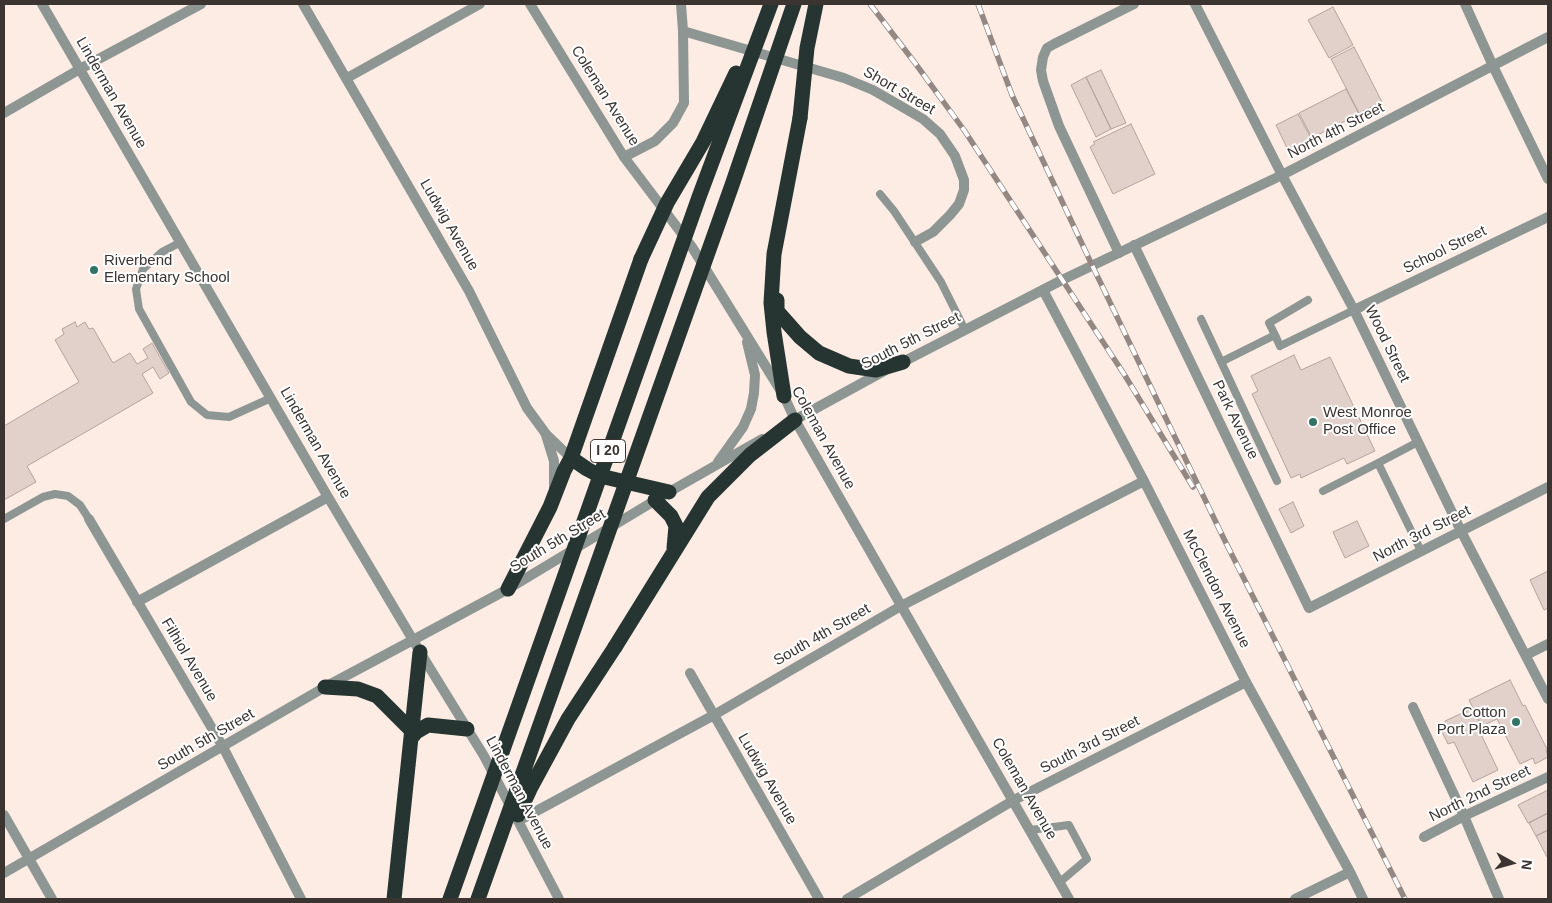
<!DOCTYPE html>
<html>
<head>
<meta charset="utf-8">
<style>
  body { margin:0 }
  #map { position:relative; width:1552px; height:903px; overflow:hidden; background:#fdece4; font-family:Arial,sans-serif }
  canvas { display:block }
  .frame { position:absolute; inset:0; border:5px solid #3b3431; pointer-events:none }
  .north { position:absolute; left:1487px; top:838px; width:50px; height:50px; -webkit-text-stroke:4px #fff; paint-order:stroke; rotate:97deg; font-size:14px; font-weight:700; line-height:20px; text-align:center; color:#3b3431 }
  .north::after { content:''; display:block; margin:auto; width:18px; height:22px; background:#3b3431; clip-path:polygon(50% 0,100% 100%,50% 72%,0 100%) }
</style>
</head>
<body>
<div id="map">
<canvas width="1552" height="903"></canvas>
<div class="frame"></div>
<div class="north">N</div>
</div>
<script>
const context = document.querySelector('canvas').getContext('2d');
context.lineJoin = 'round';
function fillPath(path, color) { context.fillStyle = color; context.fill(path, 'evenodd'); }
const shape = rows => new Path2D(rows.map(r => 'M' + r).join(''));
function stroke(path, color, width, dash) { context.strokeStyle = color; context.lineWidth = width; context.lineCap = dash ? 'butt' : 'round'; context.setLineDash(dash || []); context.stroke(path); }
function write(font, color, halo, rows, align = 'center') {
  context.font = font + ' Arial,sans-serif'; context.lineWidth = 4; context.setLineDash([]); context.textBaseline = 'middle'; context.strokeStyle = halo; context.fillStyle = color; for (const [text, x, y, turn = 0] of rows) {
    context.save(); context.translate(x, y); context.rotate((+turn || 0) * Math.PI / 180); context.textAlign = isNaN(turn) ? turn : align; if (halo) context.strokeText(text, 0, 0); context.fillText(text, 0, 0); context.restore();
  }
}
const building = shape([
  [1333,7,1353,45,1329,58,1308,20,1333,7],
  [1354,47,1382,102,1359,113,1331,59,1354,47],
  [1101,70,1126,123,1111,129,1086,77,1101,70],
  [1086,77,1111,129,1096,137,1071,85,1086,77],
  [1346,89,1359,114,1312,138,1299,113,1346,89],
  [1298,114,1311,138,1288,150,1276,125,1298,114],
  [1131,124,1155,174,1113,194,1090,147,1095,144,1093,142,1131,124],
  [75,322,77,327,85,322,89,329,93,328,113,363,130,353,137,364,148,358,143,349,152,343,169,373,160,379,153,367,142,374,153,393,27,466,36,482,4,500,4,426,79,382,55,340,64,334,62,329,75,322],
  [1294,355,1301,370,1330,357,1375,451,1347,464,1344,458,1301,478,1300,474,1291,478,1252,394,1258,391,1251,376,1294,355],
  [1293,502,1304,526,1291,533,1279,509,1293,502],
  [1357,521,1369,546,1345,558,1333,532,1357,521],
  [1548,571,1548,608,1544,610,1530,580,1548,571],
  [1510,680,1523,706,1525,705,1547,749,1546,750,1548,757,1535,764,1533,758,1520,764,1497,719,1482,726,1469,700,1510,680],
  [1473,708,1480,724,1477,726,1498,770,1473,782,1454,742,1448,744,1439,726,1445,723,1445,721,1473,708],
  [1548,790,1548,813,1528,823,1518,805,1548,790],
  [1548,813,1548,830,1536,836,1529,823,1548,813],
  [1548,830,1548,857,1547,857,1536,836,1548,830]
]);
const service = shape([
  [880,194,894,211,941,282,965,330],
  [181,242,162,252,143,269,136,289,139,309,191,402,207,415,229,417,271,398],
  [1201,319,1277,481],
  [1275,335,1269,323,1308,300],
  [1221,362,1275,335,1280,346,1354,310],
  [1418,442,1378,463,1421,551],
  [1323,491,1378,463],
  [4,519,43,497,55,494,68,496,80,505,89,519],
  [1030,830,1069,825,1087,859,1060,882]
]);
const minor = shape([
  [303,4,469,291,527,408,546,434,571,458],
  [1195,4,1282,175,1354,310,1461,531,1548,699],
  [683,31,844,78,873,90,899,105,923,119,940,134,955,156,964,180,964,190,959,204,950,215,933,232,915,242],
  [347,78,480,4],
  [4,113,80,69,201,4],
  [624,157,655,141,673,123,684,103,683,31,681,4],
  [1134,245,1309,608,1548,487],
  [1119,253,1059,126,1043,81,1041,70,1043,57,1047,48,1054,44,1134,4],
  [1043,290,1144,481,1246,682,1350,872,1363,899],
  [1354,310,1548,217],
  [546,435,554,461,554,490],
  [89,519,223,747,301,899],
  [137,602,328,497],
  [420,652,484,756,559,899],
  [1526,655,1548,644],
  [690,673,819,899],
  [1413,707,1464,816,1499,899],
  [4,815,52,899],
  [518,821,714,715,901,606,1144,481],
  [1424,837,1464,816,1548,777],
  [4,873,325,687,413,640,328,497,42,4],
  [847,899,1014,800,1246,682],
  [1295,899,1350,872]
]);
const tertiary = shape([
  [530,4,624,157,692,247,784,396,795,420,1069,899],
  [1465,4,1493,66,1548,179],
  [897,365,1062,280,1282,175,1548,37],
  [789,423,884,371],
  [718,462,743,427,751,409,754,393,755,375,747,342],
  [420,652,413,640,508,589,669,492,762,439]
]);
const motorway = shape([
  [777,300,777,311,800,337,819,353,849,366,876,370,903,362],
  [784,396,774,332,771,303,774,254,800,118],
  [571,458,587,469,600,476,669,492],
  [655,500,671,516,676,526,674,548],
  [508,589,550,507,564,471,571,458,641,259],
  [615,647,708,497,750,455,795,420],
  [325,687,358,689,377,696,412,731],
  [412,737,416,732,428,725,467,729],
  [394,899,420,652]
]);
const rail = shape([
  [870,4,915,63,964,130,1124,374,1193,487],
  [978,4,1012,95,1092,265,1225,541,1405,899]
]);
const motorwayBridge = shape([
  [800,118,807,48,816,4],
  [641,259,667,203,703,142,736,73],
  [518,815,530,789,568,719,615,647],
  [450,899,699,197,771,4],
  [478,899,732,185,794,4]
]);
const markers = [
  [94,270,5,"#317364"],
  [1313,422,5,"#317364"],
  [1516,722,5,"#317364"]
];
const shields = [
  [608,451,35]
];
const shieldNames = [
  ["I 20",608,451]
];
const streetNames = [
  ["Short Street",899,91,30],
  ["Linderman Avenue",111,93,60],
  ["Coleman Avenue",605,96,58],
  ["North 4th Street",1336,131,-27],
  ["Ludwig Avenue",449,225,60],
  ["School Street",1445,250,-26],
  ["South 5th Street",911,341,-27],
  ["Wood Street",1387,344,64],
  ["Park Avenue",1235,420,64],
  ["Coleman Avenue",823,438,61],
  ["Linderman Avenue",315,443,60],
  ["North 3rd Street",1422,534,-27],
  ["South 5th Street",558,541,-31],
  ["McClendon Avenue",1216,589,63],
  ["South 4th Street",822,635,-30],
  ["Filhiol Avenue",189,660,59],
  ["South 5th Street",206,740,-30],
  ["South 3rd Street",1090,745,-27],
  ["Ludwig Avenue",767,779,60],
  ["Coleman Avenue",1024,789,60],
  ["Linderman Avenue",519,793,62],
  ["North 2nd Street",1480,794,-26]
];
const poiNames = [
  ["Riverbend",104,261],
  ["Elementary School",104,278],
  ["West Monroe",1323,413],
  ["Post Office",1323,430],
  ["Cotton",1506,713,"right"],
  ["Port Plaza",1506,730,"right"]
];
fillPath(building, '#e2d1ca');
stroke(building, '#b3a39c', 1);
stroke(service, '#8e9693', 8);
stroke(minor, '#8e9693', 10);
stroke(tertiary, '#8e9693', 10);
stroke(motorway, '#263531', 15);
stroke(rail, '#938883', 5.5);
stroke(rail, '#fff', 4, [11]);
stroke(motorwayBridge, '#263531', 15);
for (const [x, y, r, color] of markers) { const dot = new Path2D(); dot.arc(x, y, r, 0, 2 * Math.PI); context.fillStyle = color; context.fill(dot); stroke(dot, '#fff', 2); }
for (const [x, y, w] of shields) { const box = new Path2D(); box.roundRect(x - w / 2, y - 11.5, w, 23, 4); context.fillStyle = '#fff'; context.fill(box); stroke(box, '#3b3431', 1); }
write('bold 14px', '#3b3431', null, shieldNames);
write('15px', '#3b3431', '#fff', streetNames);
write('15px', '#3b3431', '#fff', poiNames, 'left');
</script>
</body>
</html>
